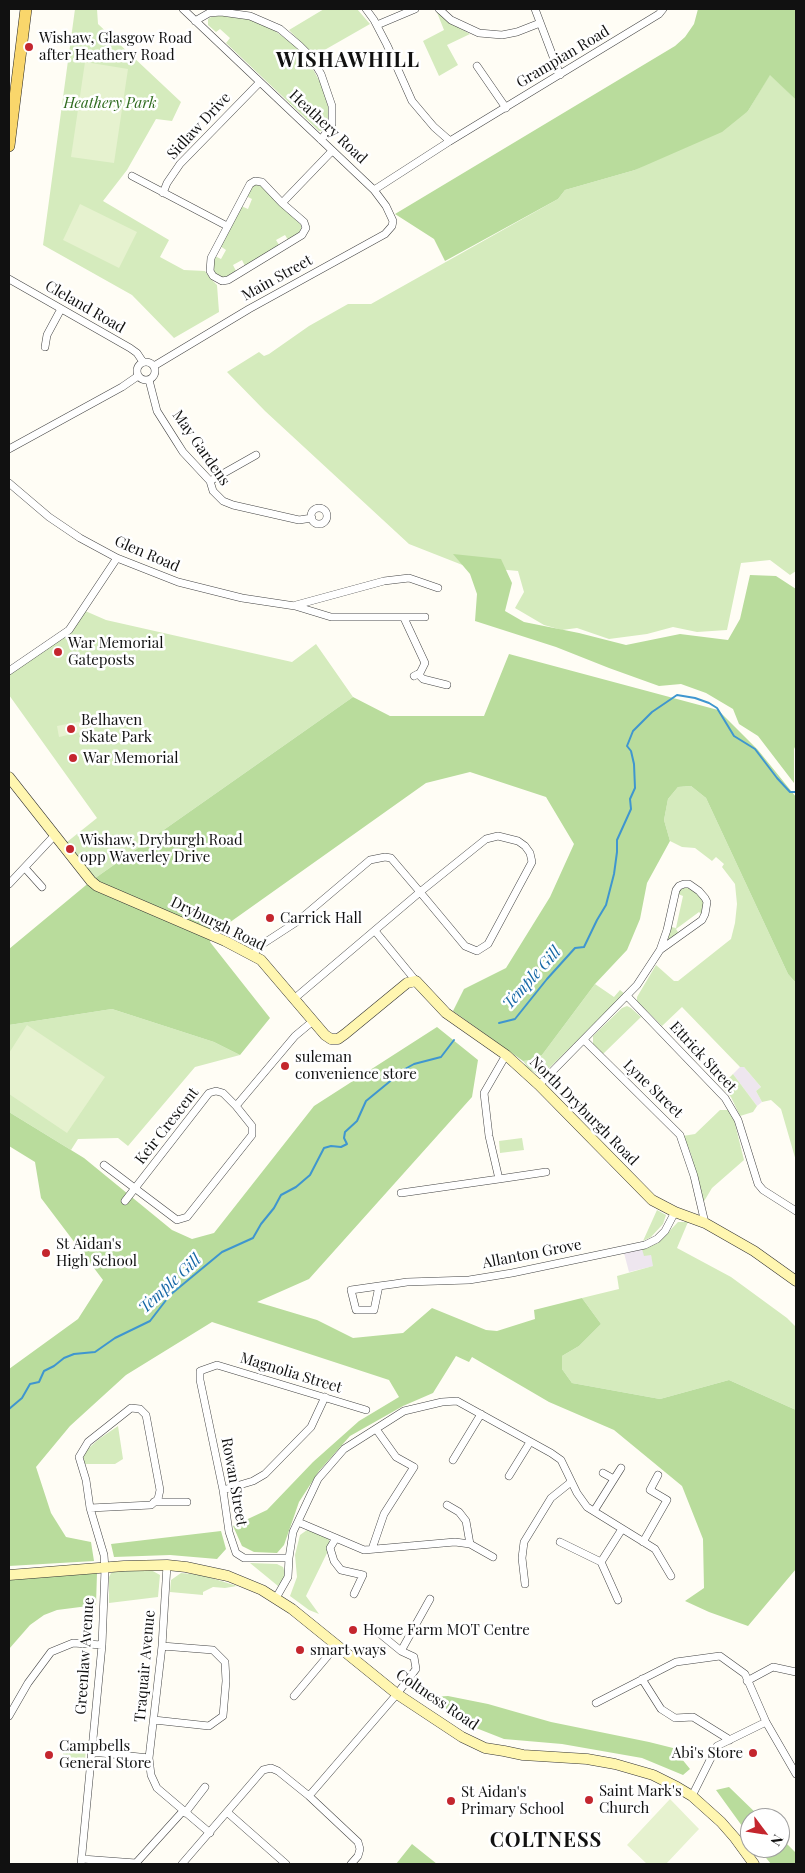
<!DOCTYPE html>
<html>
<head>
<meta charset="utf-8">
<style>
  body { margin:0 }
  #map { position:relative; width:805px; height:1873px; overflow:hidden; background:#fffdf5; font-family:"Playfair Display",serif }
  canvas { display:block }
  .frame { position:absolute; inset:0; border:10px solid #111; pointer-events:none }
  .north { position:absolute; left:740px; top:1808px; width:50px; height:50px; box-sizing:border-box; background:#fff; border:1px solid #a0a0a0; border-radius:50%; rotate:121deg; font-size:14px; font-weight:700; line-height:20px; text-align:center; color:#111 }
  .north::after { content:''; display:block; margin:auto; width:18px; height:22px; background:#c4262e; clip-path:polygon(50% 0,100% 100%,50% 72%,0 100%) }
</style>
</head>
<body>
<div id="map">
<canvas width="805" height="1873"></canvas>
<div class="frame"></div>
<div class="north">N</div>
</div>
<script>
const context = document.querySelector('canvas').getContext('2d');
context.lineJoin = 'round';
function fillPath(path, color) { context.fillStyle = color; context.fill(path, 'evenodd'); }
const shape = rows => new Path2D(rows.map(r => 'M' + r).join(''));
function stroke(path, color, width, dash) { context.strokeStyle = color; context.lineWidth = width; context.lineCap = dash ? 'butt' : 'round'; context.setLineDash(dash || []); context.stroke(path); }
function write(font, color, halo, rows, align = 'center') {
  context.font = font + ' "Playfair Display",serif'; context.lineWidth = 5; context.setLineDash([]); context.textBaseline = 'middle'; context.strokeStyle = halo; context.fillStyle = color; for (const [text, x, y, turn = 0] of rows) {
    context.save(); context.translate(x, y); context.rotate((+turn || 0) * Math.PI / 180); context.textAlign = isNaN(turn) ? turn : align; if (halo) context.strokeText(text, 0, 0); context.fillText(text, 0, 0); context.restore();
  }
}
const industrial = shape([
  [740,1067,744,1067,761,1087,756,1091,762,1102,757,1106,733,1074],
  [642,1249,651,1255,654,1266,629,1272,624,1253]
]);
const green = shape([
  [75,9,97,9,98,24,181,102,172,121,156,119,127,170,103,201,169,240,160,257,184,270,205,271,210,278,217,285,219,312,174,338,132,295,43,245],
  [324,9,357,9,370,24,314,56,289,30],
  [436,10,447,21,470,34,447,45,458,65,439,76,423,41,444,30],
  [225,15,242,16,265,24,295,45,307,58,322,86,330,113,325,131,319,131,226,43,230,38,220,29,216,32,208,25,208,19,211,17],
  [770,74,796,100,796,571,790,575,770,560,741,563,727,630,697,632,673,627,647,634,609,639,577,628,562,630,544,625,515,608,524,592,518,571,465,566,409,544,265,411,227,372,259,352,264,356,269,354,309,326,348,304,371,304,558,199,565,190,635,170,748,111],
  [253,184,264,187,301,225,301,229,298,234,288,240,285,235,276,240,279,245,245,266,242,260,233,265,236,271,224,278,215,275,211,266,215,256,221,259,226,250,220,246,241,206,248,209,252,199,246,196],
  [83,610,106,620,292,662,316,644,353,697,91,881,62,846,97,818,9,695,9,671,61,637],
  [691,786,706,798,788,974,796,983,796,1161,781,1109,771,1100,762,1102,756,1091,761,1087,744,1067,740,1067,682,1007,662,1026,637,1001,637,997,656,965,674,981,678,981,731,939,735,923,737,904,735,884,722,867,724,864,716,857,712,861,695,848,682,847,670,841,664,820,668,799,678,787],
  [687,886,700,895,704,900,703,916,699,912,676,929,679,934,671,940,667,938,671,927,676,928,683,896,678,894,679,889],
  [595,984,614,997,620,990,625,994,544,1073,537,1074,529,1069,523,1061,536,1059,542,1055],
  [627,1006,631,1008,641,1017,603,1054,593,1045,593,1036,622,1008],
  [112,1009,214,1042,240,1055,195,1067,128,1146,118,1138,78,1139,71,1150,9,1112,9,1025],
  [733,1074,757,1106,753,1112,740,1116,731,1097,721,1086],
  [720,1110,729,1110,733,1116,744,1160,712,1188,703,1203,691,1154,683,1136,695,1134],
  [522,1138,524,1150,500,1153,499,1141],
  [657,1210,666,1215,663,1224,651,1237,643,1241],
  [678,1222,688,1222,677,1248,731,1277,787,1318,796,1327,796,1410,729,1380,660,1399,572,1383,562,1369,562,1356,579,1346,601,1324,582,1298,619,1289,617,1276,653,1266,651,1255,644,1256,642,1249,658,1243],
  [118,1426,123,1459,115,1464,84,1464,83,1453,99,1439],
  [307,1530,329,1538,329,1544,327,1553,306,1596,319,1614,309,1610,290,1596,297,1577,295,1555,300,1535],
  [250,1563,277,1564,283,1567,285,1573,284,1578,278,1586],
  [151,1570,160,1575,158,1597,109,1603,109,1577,111,1573,115,1571],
  [181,1573,202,1575,237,1586,225,1588,213,1587,203,1592,203,1595,170,1592,171,1580],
  [67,1746,86,1748,85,1760,64,1756,62,1750]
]);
const forest = shape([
  [698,9,796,9,796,100,770,75,748,111,722,132,635,170,565,190,558,199,445,261,434,239,395,214,675,46,685,37,694,24],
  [453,554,501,559,512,583,505,611,524,622,579,633,626,645,680,634,728,640,740,619,750,575,776,576,796,589,796,745,794,749,794,783,758,736,739,724,733,709,706,693,681,684,659,686,609,668,556,647,475,621,477,594,470,574],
  [509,654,718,710,758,750,796,797,796,983,788,974,706,798,691,786,678,787,668,799,664,820,670,841,647,883,640,919,627,950,595,984,542,1055,536,1059,523,1061,453,1011,464,989,506,968,550,897,574,844,546,797,470,772,426,783,212,935,210,942,270,1018,240,1055,214,1042,112,1009,9,1025,9,949,91,881,353,697,390,716,484,716],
  [437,1027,478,1060,472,1097,309,1279,257,1302,317,1320,353,1338,403,1333,432,1308,486,1330,497,1331,535,1319,534,1310,582,1298,601,1324,579,1346,562,1356,562,1369,572,1383,660,1399,729,1380,796,1410,796,1569,748,1626,709,1612,685,1601,704,1588,703,1539,682,1486,614,1430,549,1402,472,1357,469,1362,456,1356,433,1393,403,1406,350,1436,319,1471,299,1502,284,1545,277,1553,254,1552,242,1546,233,1526,267,1510,313,1462,359,1421,399,1397,389,1380,212,1322,126,1375,70,1426,36,1467,51,1513,66,1537,91,1542,94,1561,9,1566,9,1369,78,1319,103,1280,41,1198,35,1162,9,1146,9,1112,84,1158,172,1230,192,1239,214,1233,314,1106],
  [221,1531,226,1549,217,1559,170,1555,114,1557,111,1544],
  [97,1573,96,1605,57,1610,44,1615,30,1625,9,1649,9,1579],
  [448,1696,488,1704,551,1722,649,1742,673,1748,690,1769,683,1775,642,1758,562,1744,504,1739,476,1728,452,1713,430,1697],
  [729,1787,761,1818,750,1818,750,1837,716,1790],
  [780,1837,796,1853,796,1864,771,1864,758,1848,780,1848],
  [412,1844,437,1864,396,1864]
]);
const pitch = shape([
  [85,62,128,69,114,163,71,157],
  [80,204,137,232,119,268,63,240],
  [83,721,85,731,59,737,57,726],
  [27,1025,105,1077,67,1133,9,1094,9,1053],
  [670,1799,699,1829,666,1864,647,1864,627,1845]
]);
const stream = shape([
  [499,1023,515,1019,547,979,575,948,584,947,597,920,606,905,614,874,617,852,617,840,631,809,630,799,635,788,634,764,631,751,627,746,633,731,652,712,677,695,695,698,709,703,717,708,734,736,755,749,777,778,790,792,796,792],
  [9,1409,22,1398,30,1384,39,1382,44,1371,54,1366,64,1358,74,1354,95,1352,115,1338,150,1321,170,1295,222,1252,253,1238,261,1224,274,1208,281,1195,296,1187,310,1175,324,1148,331,1146,341,1147,347,1144,344,1138,345,1132,357,1121,366,1101,405,1069,414,1064,441,1057,454,1040]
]);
const street = shape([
  [366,9,374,20,387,45,412,101,434,127,450,141],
  [439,9,451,20,479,33,502,35,517,32,540,23],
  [535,9,560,75],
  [195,21,209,13,221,12,250,16,280,29,300,46,310,56,321,74,332,106,332,124,321,140],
  [377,25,415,9],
  [477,66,506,108],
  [132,176,227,226],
  [374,190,450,141,659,14,663,9],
  [163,193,167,183,180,164,260,82],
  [282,203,304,222,306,228,302,235,228,280,222,281,213,276,210,271,211,258,250,184,255,181,262,182,282,203,332,151],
  [9,279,130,348,137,353,143,362],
  [45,347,47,335,61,309],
  '137 371a9 9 0 1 1 18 0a9 9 0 1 1-18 0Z',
  [154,366,249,309,385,234,392,226,393,221,386,206,374,190,183,9],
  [149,380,157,411,176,441,183,452,210,481,213,491,223,501,233,505,299,520,312,518],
  [9,449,122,387,138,376],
  [210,481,256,455],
  [9,483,49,517,80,538,117,558,178,582,242,598,295,606,331,617,425,617],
  '311 516a8 8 0 1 1 16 0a8 8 0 1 1-16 0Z',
  [296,605,384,581,409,578,438,588],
  [404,618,425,663,420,673,414,676],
  [9,671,69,630,117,558],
  [418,674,423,679,447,685],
  [25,868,42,887],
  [9,884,54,836],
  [375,931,416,981],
  [253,956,258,947,298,921,370,860,385,857,391,858,420,892,465,946,477,951,488,944,532,862,530,853,525,846,518,841,498,836,486,839,420,892,295,998],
  [628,997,725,1098,738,1120,758,1184,763,1190,796,1211],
  [584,1040,680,1135,694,1176,705,1223],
  [539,1085,637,985,660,950,667,930,676,890,679,886,684,884,689,884,699,891,705,898,707,902,705,914,702,920,660,950],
  [104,1165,177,1220,187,1217,252,1135,252,1126,236,1106,295,1036,313,1021],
  [499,1179,546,1172],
  [401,1193,499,1179,489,1136,484,1093,506,1055],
  [125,1201,209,1093,216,1091,223,1093,236,1106],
  [379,1286,374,1310,356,1310,351,1290,379,1286,394,1284,407,1282,469,1280,512,1273,645,1245,657,1239,665,1231,675,1212],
  [453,1460,481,1414],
  [603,1473,614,1479],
  [509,1476,530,1442],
  [223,1490,253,1481,265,1474,311,1427,325,1397],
  [154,1502,187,1502],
  [447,1505,459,1512,466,1521,470,1544],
  [594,1511,621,1468],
  [298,1522,364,1550,455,1542,470,1544,493,1557],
  [336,1538,330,1548,334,1561,341,1570,363,1575,354,1594],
  [560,1542,601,1562,622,1529],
  [643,1542,667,1500,650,1490,658,1475],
  [372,1549,384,1514,414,1467,396,1457,376,1429],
  [289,1558,244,1558,236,1553,229,1532,223,1490,200,1380,200,1371,217,1365,366,1410],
  [601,1562,618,1600],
  [167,1565,162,1646,149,1758,151,1775,157,1788,210,1833],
  [525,1584,522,1558,524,1542,551,1498,571,1482],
  [276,1598,288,1577,289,1558,293,1532,318,1479,344,1449,404,1411,442,1402,457,1401,551,1453,561,1460,577,1493,587,1507,655,1549,671,1576],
  [401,1651,430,1599],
  [642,1679,661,1709,675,1718,693,1717,730,1740],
  [747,1681,773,1667,796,1672],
  [294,1696,337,1645],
  [596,1703,676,1662,720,1656,745,1674,766,1722,796,1774],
  [9,1716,28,1683,51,1652,73,1643,102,1645],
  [154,1720,209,1726,223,1716,226,1681,225,1662,213,1650,162,1646],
  [92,1752,149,1758],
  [692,1796,717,1746,766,1722],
  [227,1812,286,1864],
  [185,1813,205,1787],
  [82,1859,136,1863,183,1811],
  [81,1864,102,1645,105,1569,104,1555,90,1508,86,1480,79,1457,88,1442,131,1408,140,1409,146,1415,160,1490,158,1499,151,1505,90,1508],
  [182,1864,263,1770,271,1768,278,1771,309,1796],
  [351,1864,358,1856,360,1849,358,1842,309,1796,397,1694,416,1669,414,1657,401,1651,379,1633]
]);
const secondary = shape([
  [9,777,91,881,97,886,225,941,261,960,325,1035,331,1039,338,1039,345,1034,407,983,416,981,446,1013,506,1055,539,1085,652,1200,675,1212,705,1223,754,1251,796,1281],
  [9,1575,124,1566,167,1565,186,1567,228,1576,262,1590,292,1609,397,1694,462,1737,485,1748,504,1751,523,1755,587,1759,615,1764,653,1775,677,1787,692,1796,721,1822,735,1838,754,1864]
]);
const primary = shape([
  [9,146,26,9]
]);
const markers = [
  [29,47,5,"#c4262e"],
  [58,652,5,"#c4262e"],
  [71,729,5,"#c4262e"],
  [73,758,5,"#c4262e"],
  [70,849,5,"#c4262e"],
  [270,918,5,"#c4262e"],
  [285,1066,5,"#c4262e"],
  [46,1253,5,"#c4262e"],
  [353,1630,5,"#c4262e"],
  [300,1650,5,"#c4262e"],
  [753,1753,5,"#c4262e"],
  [49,1755,5,"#c4262e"],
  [589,1800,5,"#c4262e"],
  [451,1801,5,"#c4262e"]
];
const poiNames = [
  ["Wishaw, Glasgow Road",39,38],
  ["after Heathery Road",39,55],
  ["War Memorial",68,643],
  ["Gateposts",68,660],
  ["Belhaven",81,720],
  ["Skate Park",81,737],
  ["War Memorial",83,758],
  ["Wishaw, Dryburgh Road",80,840],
  ["opp Waverley Drive",80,857],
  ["Carrick Hall",280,918],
  ["suleman",295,1057],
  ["convenience store",295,1074],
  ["St Aidan's",56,1244],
  ["High School",56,1261],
  ["Home Farm MOT Centre",363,1630],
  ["smart ways",310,1650],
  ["Campbells",59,1746],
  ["General Store",59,1763],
  ["Abi's Store",743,1753,"right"],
  ["Saint Mark's",599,1791],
  ["Church",599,1808],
  ["St Aidan's",461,1792],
  ["Primary School",461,1809]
];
const streetNames = [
  ["Grampian Road",563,57,-31],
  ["Sidlaw Drive",199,126,-47],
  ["Heathery Road",328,127,43],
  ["Main Street",277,278,-29],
  ["Cleland Road",85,307,30],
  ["May Gardens",201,448,55],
  ["Glen Road",147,554,23],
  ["Dryburgh Road",218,924,26],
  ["Ettrick Street",703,1057,47],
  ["Lyne Street",653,1089,44],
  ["North Dryburgh Road",584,1111,45],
  ["Keir Crescent",167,1126,-52],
  ["Allanton Grove",532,1254,-11],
  ["Magnolia Street",291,1373,17],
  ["Rowan Street",234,1482,80],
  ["Greenlaw Avenue",85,1656,-86],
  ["Traquair Avenue",145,1666,-85],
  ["Coltness Road",437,1700,34]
];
const parkNames = [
  ["Heathery Park",110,103]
];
const waterNames = [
  ["Temple Gill",532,978,-48],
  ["Temple Gill",170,1284,-43]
];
const districtNames = [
  ["WISHAWHILL",348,61],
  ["COLTNESS",546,1841]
];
fillPath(industrial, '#eee6ef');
fillPath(green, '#d5ebbd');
fillPath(forest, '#b9dc9c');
fillPath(pitch, '#e6f2cf');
stroke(stream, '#3f96cf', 2);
stroke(street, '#444', 8);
stroke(secondary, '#333', 11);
stroke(primary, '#222', 12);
stroke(street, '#fff', 7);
stroke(secondary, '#fff6b0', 10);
stroke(primary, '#f9d66b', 11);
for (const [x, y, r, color] of markers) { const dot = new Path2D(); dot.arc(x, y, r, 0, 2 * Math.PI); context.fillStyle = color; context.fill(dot); stroke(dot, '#fff', 2); }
write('15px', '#111', '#fff', poiNames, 'left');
write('15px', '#111', '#fff', streetNames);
write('italic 15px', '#2f6b1f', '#fff', parkNames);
write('italic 16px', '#1768a6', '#fff', waterNames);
context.letterSpacing = '1px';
write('bold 20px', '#111', '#fff', districtNames);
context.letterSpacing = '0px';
</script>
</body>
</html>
